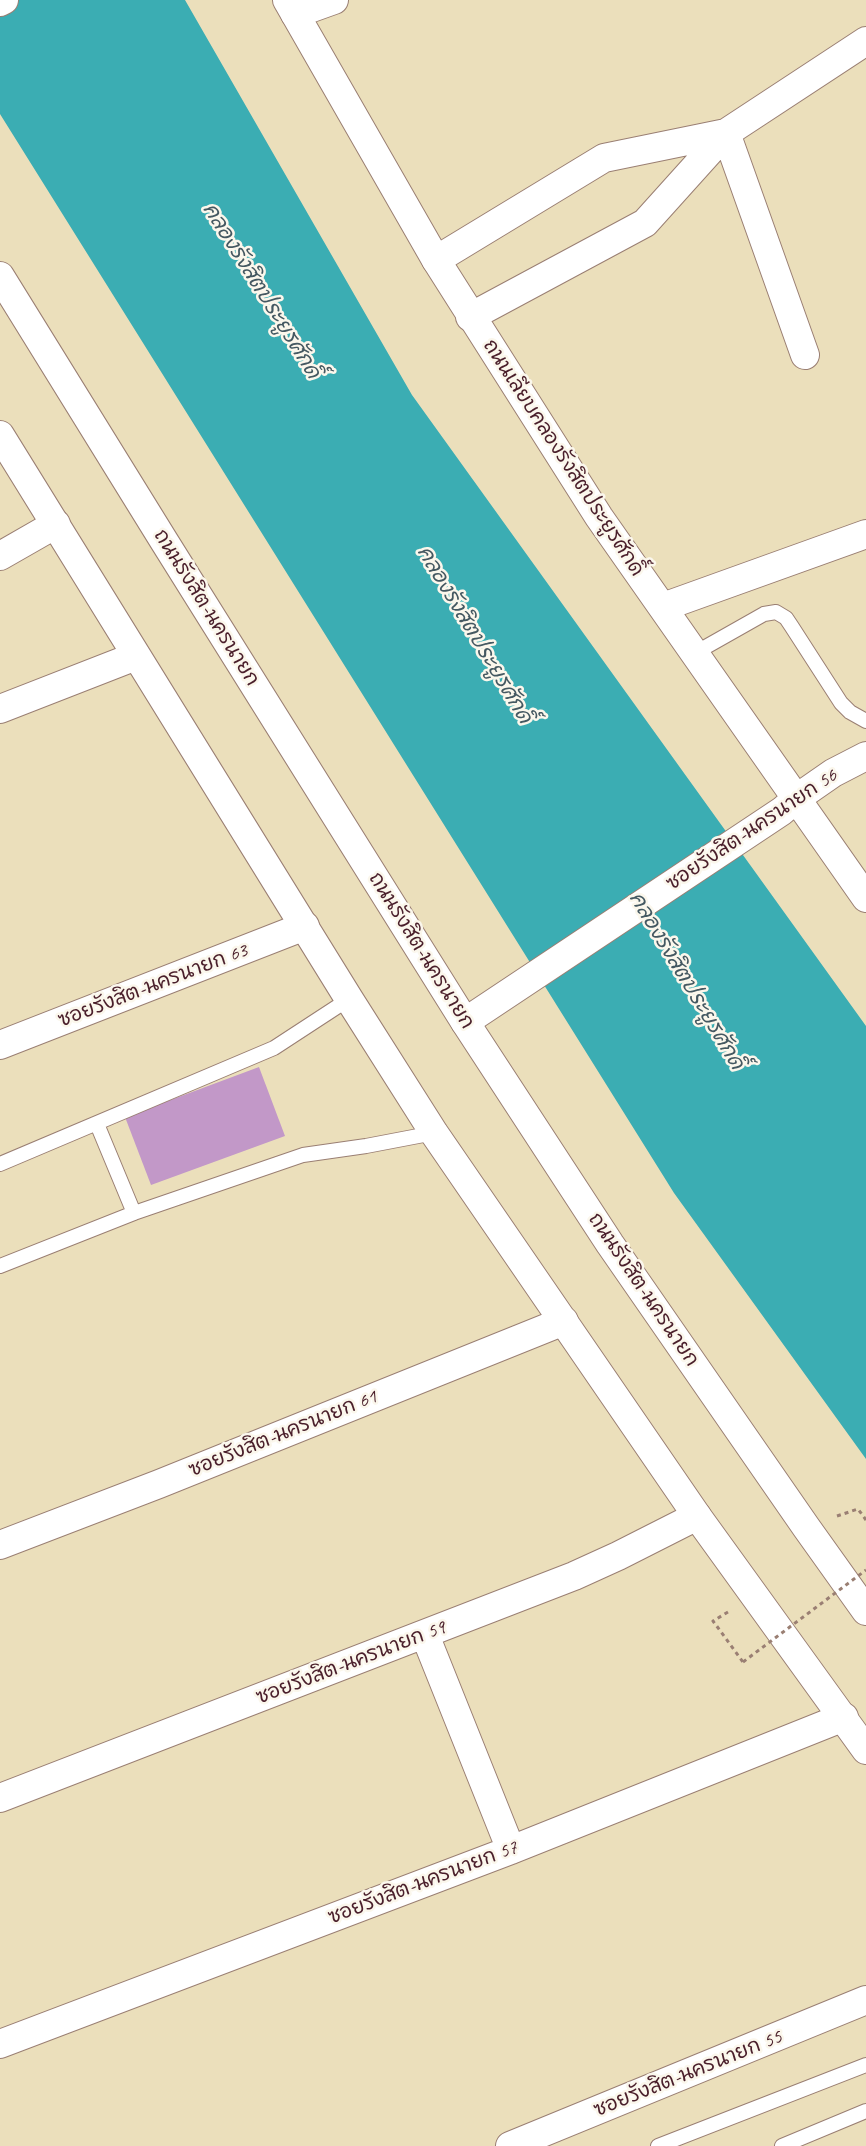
<!DOCTYPE html>
<html>
<head>
<meta charset="utf-8">
<style>
  body { margin:0 }
  canvas { display:block; background:#ebdfbb }
</style>
</head>
<body>
<canvas width="866" height="2146"></canvas>
<script>
const context = document.querySelector('canvas').getContext('2d');
context.lineJoin = 'round';
function fillPath(path, color) { context.fillStyle = color; context.fill(path, 'evenodd'); }
const shape = rows => new Path2D(rows.map(r => 'M' + r).join(''));
function stroke(path, color, width, dash) { context.strokeStyle = color; context.lineWidth = width; context.lineCap = dash ? 'butt' : 'round'; context.setLineDash(dash || []); context.stroke(path); }
function write(font, color, halo, rows, align = 'center') {
  context.font = font + ' Caveat,"Playpen Sans Thai",sans-serif'; context.lineWidth = 5; context.setLineDash([]); context.textBaseline = 'middle'; context.strokeStyle = halo; context.fillStyle = color; for (const [text, x, y, turn = 0] of rows) {
    context.save(); context.translate(x, y); context.rotate((+turn || 0) * Math.PI / 180); context.textAlign = isNaN(turn) ? turn : align; if (halo) context.strokeText(text, 0, 0); context.fillText(text, 0, 0); context.restore();
  }
}
const water = shape([
  [0,0,185,0,412,395,866,1026,866,1459,674,1193,0,114]
]);
const building = shape([
  [259,1067,285,1136,151,1185,125,1117]
]);
const path = shape([
  [837,1516,858,1509,866,1520],
  [728,1612,713,1621,743,1662]
]);
const lane = shape([
  [695,653,764,614,776,612,786,618,792,627,841,703,850,712,866,721],
  [97,1124,134,1213],
  [0,1164,274,1048,349,999],
  [0,1266,134,1213,303,1155,366,1146,434,1133],
  [658,2146,866,2065],
  [782,2146,866,2111]
]);
const street = shape([
  [0,2,4,0],
  [295,14,334,0],
  [726,133,805,355],
  [436,260,604,158,726,133],
  [470,317,645,223,726,133,866,41],
  [0,556,56,524],
  [663,607,866,534],
  [0,709,136,656],
  [0,1045,305,926],
  [0,1545,159,1484,564,1321],
  [425,1635,511,1850],
  [0,1798,574,1576,618,1556,697,1516],
  [0,2044,511,1850,844,1717],
  [510,2146,866,2000]
]);
const secondary = shape([
  [287,0,436,260,599,517,866,898],
  [465,1022,782,811,797,798,833,773,866,756]
]);
const primary = shape([
  [0,276,164,541,465,1022,610,1244,806,1527,866,1611],
  [0,435,349,999,434,1133,697,1516,866,1750]
]);
const pathBridge = shape([
  [743,1662,866,1570]
]);
const streetNames = [
  ["ถนนเลียบคลองรังสิตประยูรศักดิ์",563,458,57],
  ["ถนนรังสิต-นครนายก",206,608,58],
  ["ซอยรังสิต-นครนายก 56",752,830,-34],
  ["ถนนรังสิต-นครนายก",421,951,58],
  ["ซอยรังสิต-นครนายก 63",153,986,-21],
  ["ถนนรังสิต-นครนายก",643,1290,56],
  ["ซอยรังสิต-นครนายก 61",283,1434,-22],
  ["ซอยรังสิต-นครนายก 59",351,1663,-21],
  ["ซอยรังสิต-นครนายก 57",423,1883,-21],
  ["ซอยรังสิต-นครนายก 55",688,2074,-22]
];
const waterNames = [
  ["คลองรังสิตประยูรศักดิ์",261,291,58],
  ["คลองรังสิตประยูรศักดิ์",474,635,59],
  ["คลองรังสิตประยูรศักดิ์",686,981,59]
];
fillPath(water, '#3badb3');
fillPath(building, '#c298c8');
stroke(lane, '#9a7f73', 16);
stroke(street, '#9a7f73', 30);
stroke(secondary, '#9a7f73', 30);
stroke(primary, '#9a7f73', 30);
stroke(path, '#9a7f73', 3, [4, 4]);
stroke(lane, '#fff', 14);
stroke(street, '#fff', 28);
stroke(secondary, '#fff', 28);
stroke(primary, '#fff', 28);
stroke(pathBridge, '#9a7f73', 3, [4, 4]);
write('20px', '#4a1f2b', '#fbf7ec', streetNames);
write('italic 21px', '#445861', '#fbf7ec', waterNames);
</script>
</body>
</html>
